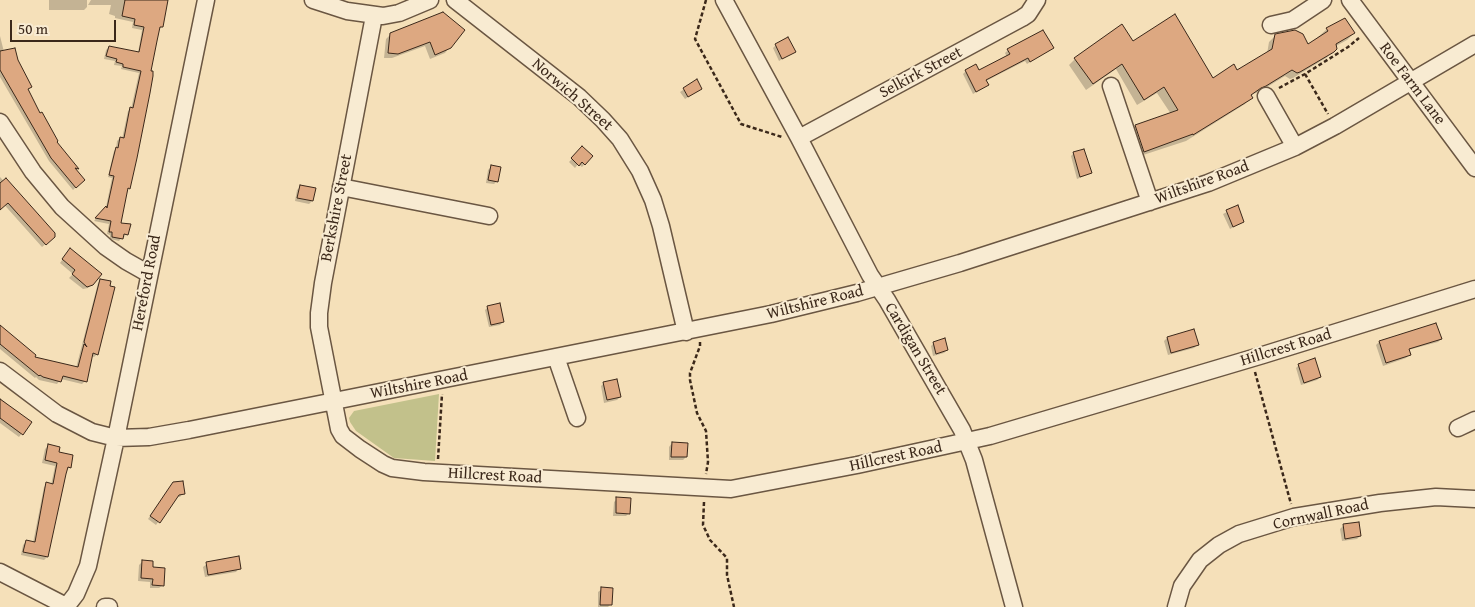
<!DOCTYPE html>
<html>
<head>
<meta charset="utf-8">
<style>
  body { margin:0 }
  #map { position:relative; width:1475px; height:607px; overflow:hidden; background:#f5e0b9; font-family:"Gentium Book Plus",serif }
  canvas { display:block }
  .scale { position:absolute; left:10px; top:20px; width:106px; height:22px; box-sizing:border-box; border:2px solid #3b281a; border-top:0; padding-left:6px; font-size:15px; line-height:18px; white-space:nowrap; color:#3b281a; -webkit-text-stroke:4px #f8ebd2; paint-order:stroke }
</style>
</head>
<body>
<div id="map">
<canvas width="1475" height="607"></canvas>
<div class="scale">50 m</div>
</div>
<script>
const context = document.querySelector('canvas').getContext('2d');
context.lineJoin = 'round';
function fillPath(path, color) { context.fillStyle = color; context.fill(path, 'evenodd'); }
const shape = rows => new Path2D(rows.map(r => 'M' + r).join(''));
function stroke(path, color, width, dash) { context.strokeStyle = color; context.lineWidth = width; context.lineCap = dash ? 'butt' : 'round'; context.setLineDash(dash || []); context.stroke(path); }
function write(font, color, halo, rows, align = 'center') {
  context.font = font + ' "Gentium Book Plus",serif'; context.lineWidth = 4; context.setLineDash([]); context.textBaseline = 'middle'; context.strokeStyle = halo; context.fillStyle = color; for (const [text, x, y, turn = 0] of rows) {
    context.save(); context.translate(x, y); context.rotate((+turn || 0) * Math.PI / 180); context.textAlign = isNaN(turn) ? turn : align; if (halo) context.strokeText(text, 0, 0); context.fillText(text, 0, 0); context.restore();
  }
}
const green = shape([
  [439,394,435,461,394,458,356,431,350,422,349,418,354,411]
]);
const shadow = shape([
  [49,0,87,0,87,7,84,10,49,10],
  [91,0,168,0,161,27,158,30,150,72,152,73,152,76,139,140,120,224,129,225,127,235,118,232,117,234,126,236,122,237,119,241,110,239,110,235,107,234,109,224,94,221,106,207,112,178,108,177,114,151,116,149,117,141,120,138,122,139,128,111,131,109,139,73,121,69,122,66,114,65,115,61,104,59,106,50,109,47,138,53,142,30,132,28,133,22,115,18,115,16,109,14,111,5,88,5],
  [1327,29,1354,33,1347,40,1336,46,1336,49,1326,58,1293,78,1290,79,1285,76,1259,92,1253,94,1245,104,1186,141,1137,157,1129,133,1135,126,1171,114,1157,93,1137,105,1116,69,1086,90,1069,65,1075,59,1132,42,1213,80,1237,72,1267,54,1269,42,1276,35,1308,46],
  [463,30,445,53,430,59,425,46,392,58,384,58,386,39,391,34],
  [0,36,4,52,17,60,31,87,27,90,56,142,78,169,75,171,83,180,73,190,49,161,0,77],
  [776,45,794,52,779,61,773,48],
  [1052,48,1027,64,1025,61,986,81,988,85,973,94,963,74,966,71,978,71,1007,57,1005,53,1008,50],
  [697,81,701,89,685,99,680,92],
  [582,148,591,157,582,167,578,164,575,168,569,162],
  [1074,153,1090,172,1087,175,1077,179,1071,156],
  [491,167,497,181,494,184,486,183,488,170],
  [0,177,54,237,42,247,0,200],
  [300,187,312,201,309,204,295,201,297,190],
  [1237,207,1243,222,1230,229,1223,214],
  [67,253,92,284,88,288,83,289,69,278,73,274,60,263],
  [100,280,97,354,94,357,91,356,85,381,82,384,61,379,57,384,39,380,36,377,35,378,0,349,0,326,32,357,76,368,98,283],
  [488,307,503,322,500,325,489,327,485,310],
  [1436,325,1441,339,1438,342,1408,350,1409,355,1406,358,1383,366,1376,345,1379,342],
  [1167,338,1197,345,1194,348,1168,355,1164,341],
  [934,343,947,350,944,353,933,356,931,346],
  [1299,365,1320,377,1317,380,1301,385,1296,368],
  [604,383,620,397,617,400,604,403,601,386],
  [0,398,30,423,19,437,0,423],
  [672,443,686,457,683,460,669,460,669,447],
  [48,446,58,453,70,467,66,470,47,557,44,560,21,555,23,545,26,542,33,543,44,487,47,484,51,485,55,466,42,463,45,449],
  [170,487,183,493,180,497,176,497,156,525,148,519],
  [617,499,629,513,626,516,613,516,614,502],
  [1343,526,1360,536,1357,539,1342,541,1340,529],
  [142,562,152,568,163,585,159,588,150,588,150,582,138,581,139,565],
  [207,564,239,568,236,572,205,577,203,567],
  [602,589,610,605,608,607,598,607,598,592]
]);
const building = shape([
  [125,0,168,0,163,27,160,27,157,41,151,71,153,71,153,76,150,93,137,158,130,189,128,188,121,223,131,224,128,235,124,234,123,239,112,237,112,232,109,232,111,221,95,218,106,206,107,208,114,176,109,175,116,147,118,148,120,137,124,138,130,107,133,108,141,71,123,67,123,64,116,62,117,59,106,56,109,46,139,52,144,27,134,25,135,19,122,16,125,0],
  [443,12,465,30,451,48,435,55,430,42,398,54,388,53,390,33,443,12],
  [1175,14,1213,78,1234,64,1237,70,1272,49,1275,34,1295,30,1303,34,1308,44,1328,31,1326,28,1345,18,1355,33,1336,44,1337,49,1334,52,1300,72,1297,73,1292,70,1266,86,1261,88,1251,95,1253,98,1193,135,1193,134,1144,152,1135,125,1178,110,1164,87,1144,100,1122,64,1093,84,1074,58,1122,24,1133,41,1175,14],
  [1043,30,1054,48,1030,62,1028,58,986,80,989,85,976,92,965,70,976,64,979,70,1010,54,1007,49,1043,30],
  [788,37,796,52,782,59,775,44,788,37],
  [15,48,18,60,32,87,28,89,40,113,42,112,58,141,57,142,79,169,75,168,85,180,76,188,51,158,0,70,0,51,15,48],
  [697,79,702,89,688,97,683,88,697,79],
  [582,146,593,156,585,165,582,162,579,166,571,158,582,146],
  [1084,149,1092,173,1080,177,1073,152,1084,149],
  [491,165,501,167,498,182,488,180,491,165],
  [6,178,55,233,55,237,46,245,8,203,0,210,0,183,6,178],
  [300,185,316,188,313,201,297,198,300,185],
  [1238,205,1244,222,1233,227,1226,210,1238,205],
  [70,248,102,274,93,285,87,287,72,274,75,270,62,259,70,248],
  [100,279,111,281,110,286,115,287,98,355,93,353,87,382,63,376,61,382,43,377,40,375,39,376,0,344,0,325,36,355,35,357,78,367,84,344,87,347,84,342,100,279],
  [500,303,504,322,491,325,487,306,500,303],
  [1436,323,1442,339,1409,349,1411,355,1386,363,1379,341,1436,323],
  [1194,329,1199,345,1171,353,1167,337,1194,329],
  [945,338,948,350,936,354,933,342,945,338],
  [1315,358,1321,377,1304,383,1298,364,1315,358],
  [617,379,621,397,607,400,603,382,617,379],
  [0,399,32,422,23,435,0,418,0,399],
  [672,442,688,443,687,457,671,457,672,442],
  [48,444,60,447,59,452,73,455,71,468,68,467,66,474,48,557,23,552,26,540,35,542,46,482,53,484,57,463,45,460,48,444],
  [183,481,185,494,179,495,160,523,150,516,173,482,183,481],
  [616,497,631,498,630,514,616,513,616,497],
  [1359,522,1361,536,1345,539,1343,524,1359,522],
  [239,556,241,569,208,575,206,562,239,556],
  [142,560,153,561,153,567,165,568,164,586,152,585,153,579,141,578,142,560],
  [601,587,613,588,612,605,600,605,601,587]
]);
const path = shape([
  [706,0,695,39,741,124,782,137],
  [1305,74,1328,114],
  [1279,88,1305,74,1348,47,1359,38],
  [700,342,700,346,690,373,690,380,697,413,706,431,708,462,706,474],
  [1255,372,1291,504],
  [438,459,442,394],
  [704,502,703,525,710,540,727,558,727,575,734,607]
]);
const minor = shape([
  [313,0,347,11,383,16,399,13,430,0],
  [455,0,579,97,603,120,620,139,640,171,653,200,661,226,686,332],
  [724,0,799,138,870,275,887,300,962,430,974,460,1014,607],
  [1350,0,1475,168],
  [374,16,323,283,319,313,319,327,339,429,343,436,360,449,383,464,392,468,424,472,731,489,857,465,990,436,1263,355,1475,289],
  [1271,25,1293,20,1323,0],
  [1111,86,1150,202],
  [1266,96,1295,147],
  [0,122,33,172,62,207,106,247,126,261,149,274],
  [799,138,1022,18,1028,14,1037,0],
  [341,187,489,216],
  [556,357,577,418],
  [0,371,57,414,92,432,116,438,149,437,189,430,771,314,857,293,960,263,1208,183,1295,147,1335,126,1475,44],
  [1458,428,1475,420],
  [0,572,66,606],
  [66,607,76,594,88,566,116,438,206,0],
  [105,607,109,607],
  [1176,607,1182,586,1200,560,1219,545,1239,534,1294,517,1380,503,1436,497,1475,499]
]);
const streetNames = [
  ["Selkirk Street",921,73,-28],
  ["Roe Farm Lane",1412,84,53],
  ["Norwich Street",572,95,41],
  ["Wiltshire Road",1202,183,-20],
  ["Berkshire Street",337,208,-79],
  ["Hereford Road",147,283,-79],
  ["Wiltshire Road",815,303,-14],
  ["Hillcrest Road",1286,348,-17],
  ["Cardigan Street",915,349,59],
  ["Wiltshire Road",419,385,-11],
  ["Hillcrest Road",896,457,-12],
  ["Hillcrest Road",495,476,3],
  ["Cornwall Road",1321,515,-12]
];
fillPath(green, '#c2c18b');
fillPath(shadow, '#0003');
fillPath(building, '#dda881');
stroke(building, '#3b281a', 1);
stroke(minor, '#6a5642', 19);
stroke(path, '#3b281a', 2.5, [4, 2.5]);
stroke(minor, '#f8ebd2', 16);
write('16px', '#3b281a', '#f8ebd2', streetNames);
</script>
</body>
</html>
